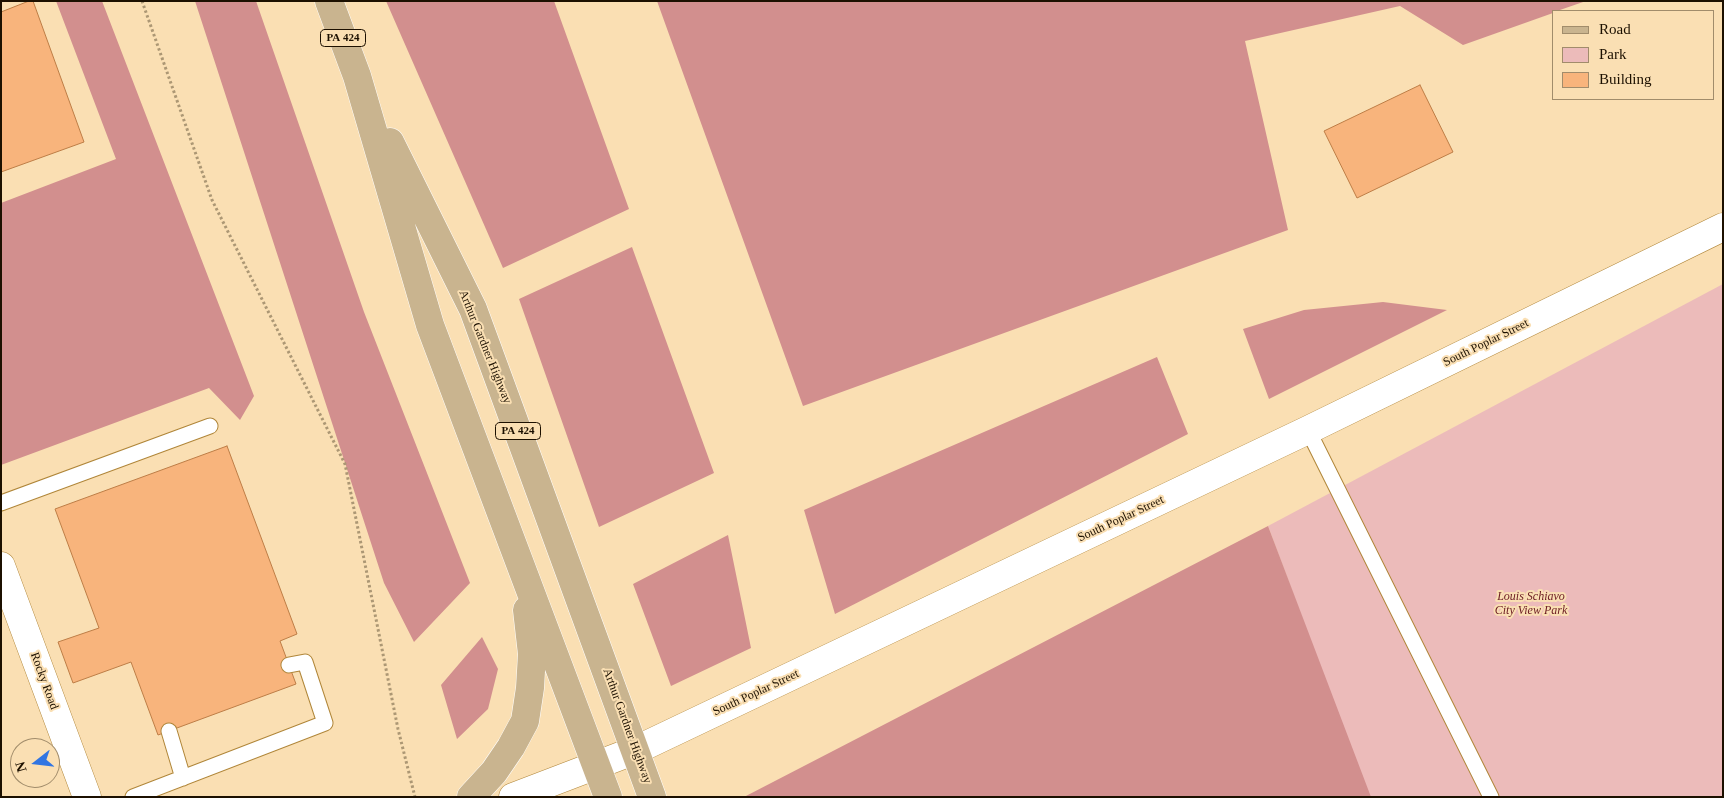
<!DOCTYPE html>
<html>
<head>
<meta charset="utf-8">
<style>
  body { margin:0 }
  #map { position:relative; width:1724px; height:798px; overflow:hidden; background:#fadfb3; font-family:"Times New Roman",serif }
  canvas { display:block }
  .frame { position:absolute; inset:0; border:2px solid #1c1000; pointer-events:none }
  .legend { position:absolute; left:1552px; top:10px; width:162px; height:90px; box-sizing:border-box; background:#fadfb3; border:1px solid #a18c6b; margin:0; padding:6px 9px; list-style:none; font-size:15px; color:#1c1000 }
  .legend li { display:flex; align-items:center; gap:10px; height:25px }
  .legend b { width:25px; border:1px solid #a18c6b }
  .north { position:absolute; left:10px; top:738px; width:50px; height:50px; box-sizing:border-box; background:#fadfb3; border:1px solid #a18c6b; border-radius:50%; rotate:254deg; font-size:14px; font-weight:700; line-height:20px; text-align:center; color:#1c1000 }
  .north::after { content:''; display:block; margin:auto; width:18px; height:22px; background:#3175e2; clip-path:polygon(50% 0,100% 100%,50% 72%,0 100%) }
</style>
</head>
<body>
<div id="map">
<canvas width="1724" height="798"></canvas>
<div class="frame"></div>
<ul class="legend">
<li><b style="height:6px;background:#c9b48f"></b>Road</li>
<li><b style="height:14px;background:#ecbbba"></b>Park</li>
<li><b style="height:14px;background:#f8b47c"></b>Building</li>
</ul>
<div class="north">N</div>
</div>
<script>
const context = document.querySelector('canvas').getContext('2d');
context.lineJoin = 'round';
function fillPath(path, color) { context.fillStyle = color; context.fill(path, 'evenodd'); }
const shape = rows => new Path2D(rows.map(r => 'M' + r).join(''));
function stroke(path, color, width, dash) { context.strokeStyle = color; context.lineWidth = width; context.lineCap = dash ? 'butt' : 'round'; context.setLineDash(dash || []); context.stroke(path); }
function write(font, color, halo, rows, align = 'center') {
  context.font = font + ' "Times New Roman",serif'; context.lineWidth = 4; context.setLineDash([]); context.textBaseline = 'middle'; context.strokeStyle = halo; context.fillStyle = color; for (const [text, x, y, turn = 0] of rows) {
    context.save(); context.translate(x, y); context.rotate((+turn || 0) * Math.PI / 180); context.textAlign = isNaN(turn) ? turn : align; if (halo) context.strokeText(text, 0, 0); context.fillText(text, 0, 0); context.restore();
  }
}
const green = shape([
  [1723,284,1723,797,1369,797,1268,526]
]);
const forest = shape([
  [56,1,102,1,254,396,240,420,209,388,1,465,1,203,116,159],
  [195,1,256,1,364,312,470,583,414,642,384,583],
  [386,1,554,1,629,209,503,268],
  [657,1,1586,1,1557,11,1553,11,1553,13,1463,45,1400,6,1245,41,1288,230,803,406],
  [632,247,714,473,599,527,519,299],
  [1383,302,1447,310,1269,399,1243,329,1304,310],
  [1157,357,1188,434,835,614,804,510],
  [1268,526,1371,797,744,797],
  [728,535,751,648,671,686,633,584],
  [482,637,498,669,488,709,457,739,441,685]
]);
const building = shape([
  [29,1,33,1,84,142,1,172,1,12,29,1],
  [1420,85,1453,152,1357,198,1324,131,1420,85],
  [227,446,297,634,280,641,296,684,158,735,131,662,73,683,58,642,99,628,55,509,227,446]
]);
const path = shape([
  [142,1,212,200,345,464,398,729,415,797]
]);
const service = shape([
  [1308,430,1491,797],
  [1,503,210,426],
  [169,731,183,778],
  [133,797,325,723,305,662,289,665]
]);
const minor = shape([
  [1,566,87,797]
]);
const tertiary = shape([
  [636,750,1308,430,1723,227]
]);
const secondary = shape([
  [513,797,636,750]
]);
const primary = shape([
  [329,1,357,76,430,325,608,797],
  [390,142,473,309,652,797],
  [471,797,494,772,511,747,525,721,530,688,532,654,527,610]
]);
const shields = [
  [343,38,45],
  [518,431,45]
];
const shieldNames = [
  ["PA 424",343,38],
  ["PA 424",518,431]
];
const streetNames = [
  ["South Poplar Street",1486,343,-26],
  ["Arthur Gardner Highway",485,347,68],
  ["South Poplar Street",1121,519,-25],
  ["Rocky Road",44,681,70],
  ["South Poplar Street",756,693,-25],
  ["Arthur Gardner Highway",627,726,70]
];
const parkNames = [
  ["Louis Schiavo",1531,597],
  ["City View Park",1531,611]
];
fillPath(green, '#ecbbba');
fillPath(forest, '#d28f8e');
fillPath(building, '#f8b47c');
stroke(building, '#bd7d46', 1);
stroke(service, '#b08639', 17);
stroke(minor, '#b08639', 29);
stroke(tertiary, '#b08639', 29);
stroke(secondary, '#b08639', 29);
stroke(primary, '#fff', 29);
stroke(path, '#ac9774', 3, [2.5, 2.5]);
stroke(service, '#fff', 15);
stroke(minor, '#fff', 28);
stroke(tertiary, '#fff', 28);
stroke(secondary, '#fff', 28);
stroke(primary, '#c9b48f', 28);
for (const [x, y, w] of shields) { const box = new Path2D(); box.roundRect(x - w / 2, y - 8.5, w, 17, 4); context.fillStyle = '#fadfb3'; context.fill(box); stroke(box, '#1c1000', 1); }
write('bold 11px', '#1c1000', null, shieldNames);
write('12px', '#1c1000', '#fadfb3', streetNames);
write('italic 12px', '#6b1b22', '#fadfb3', parkNames);
</script>
</body>
</html>
